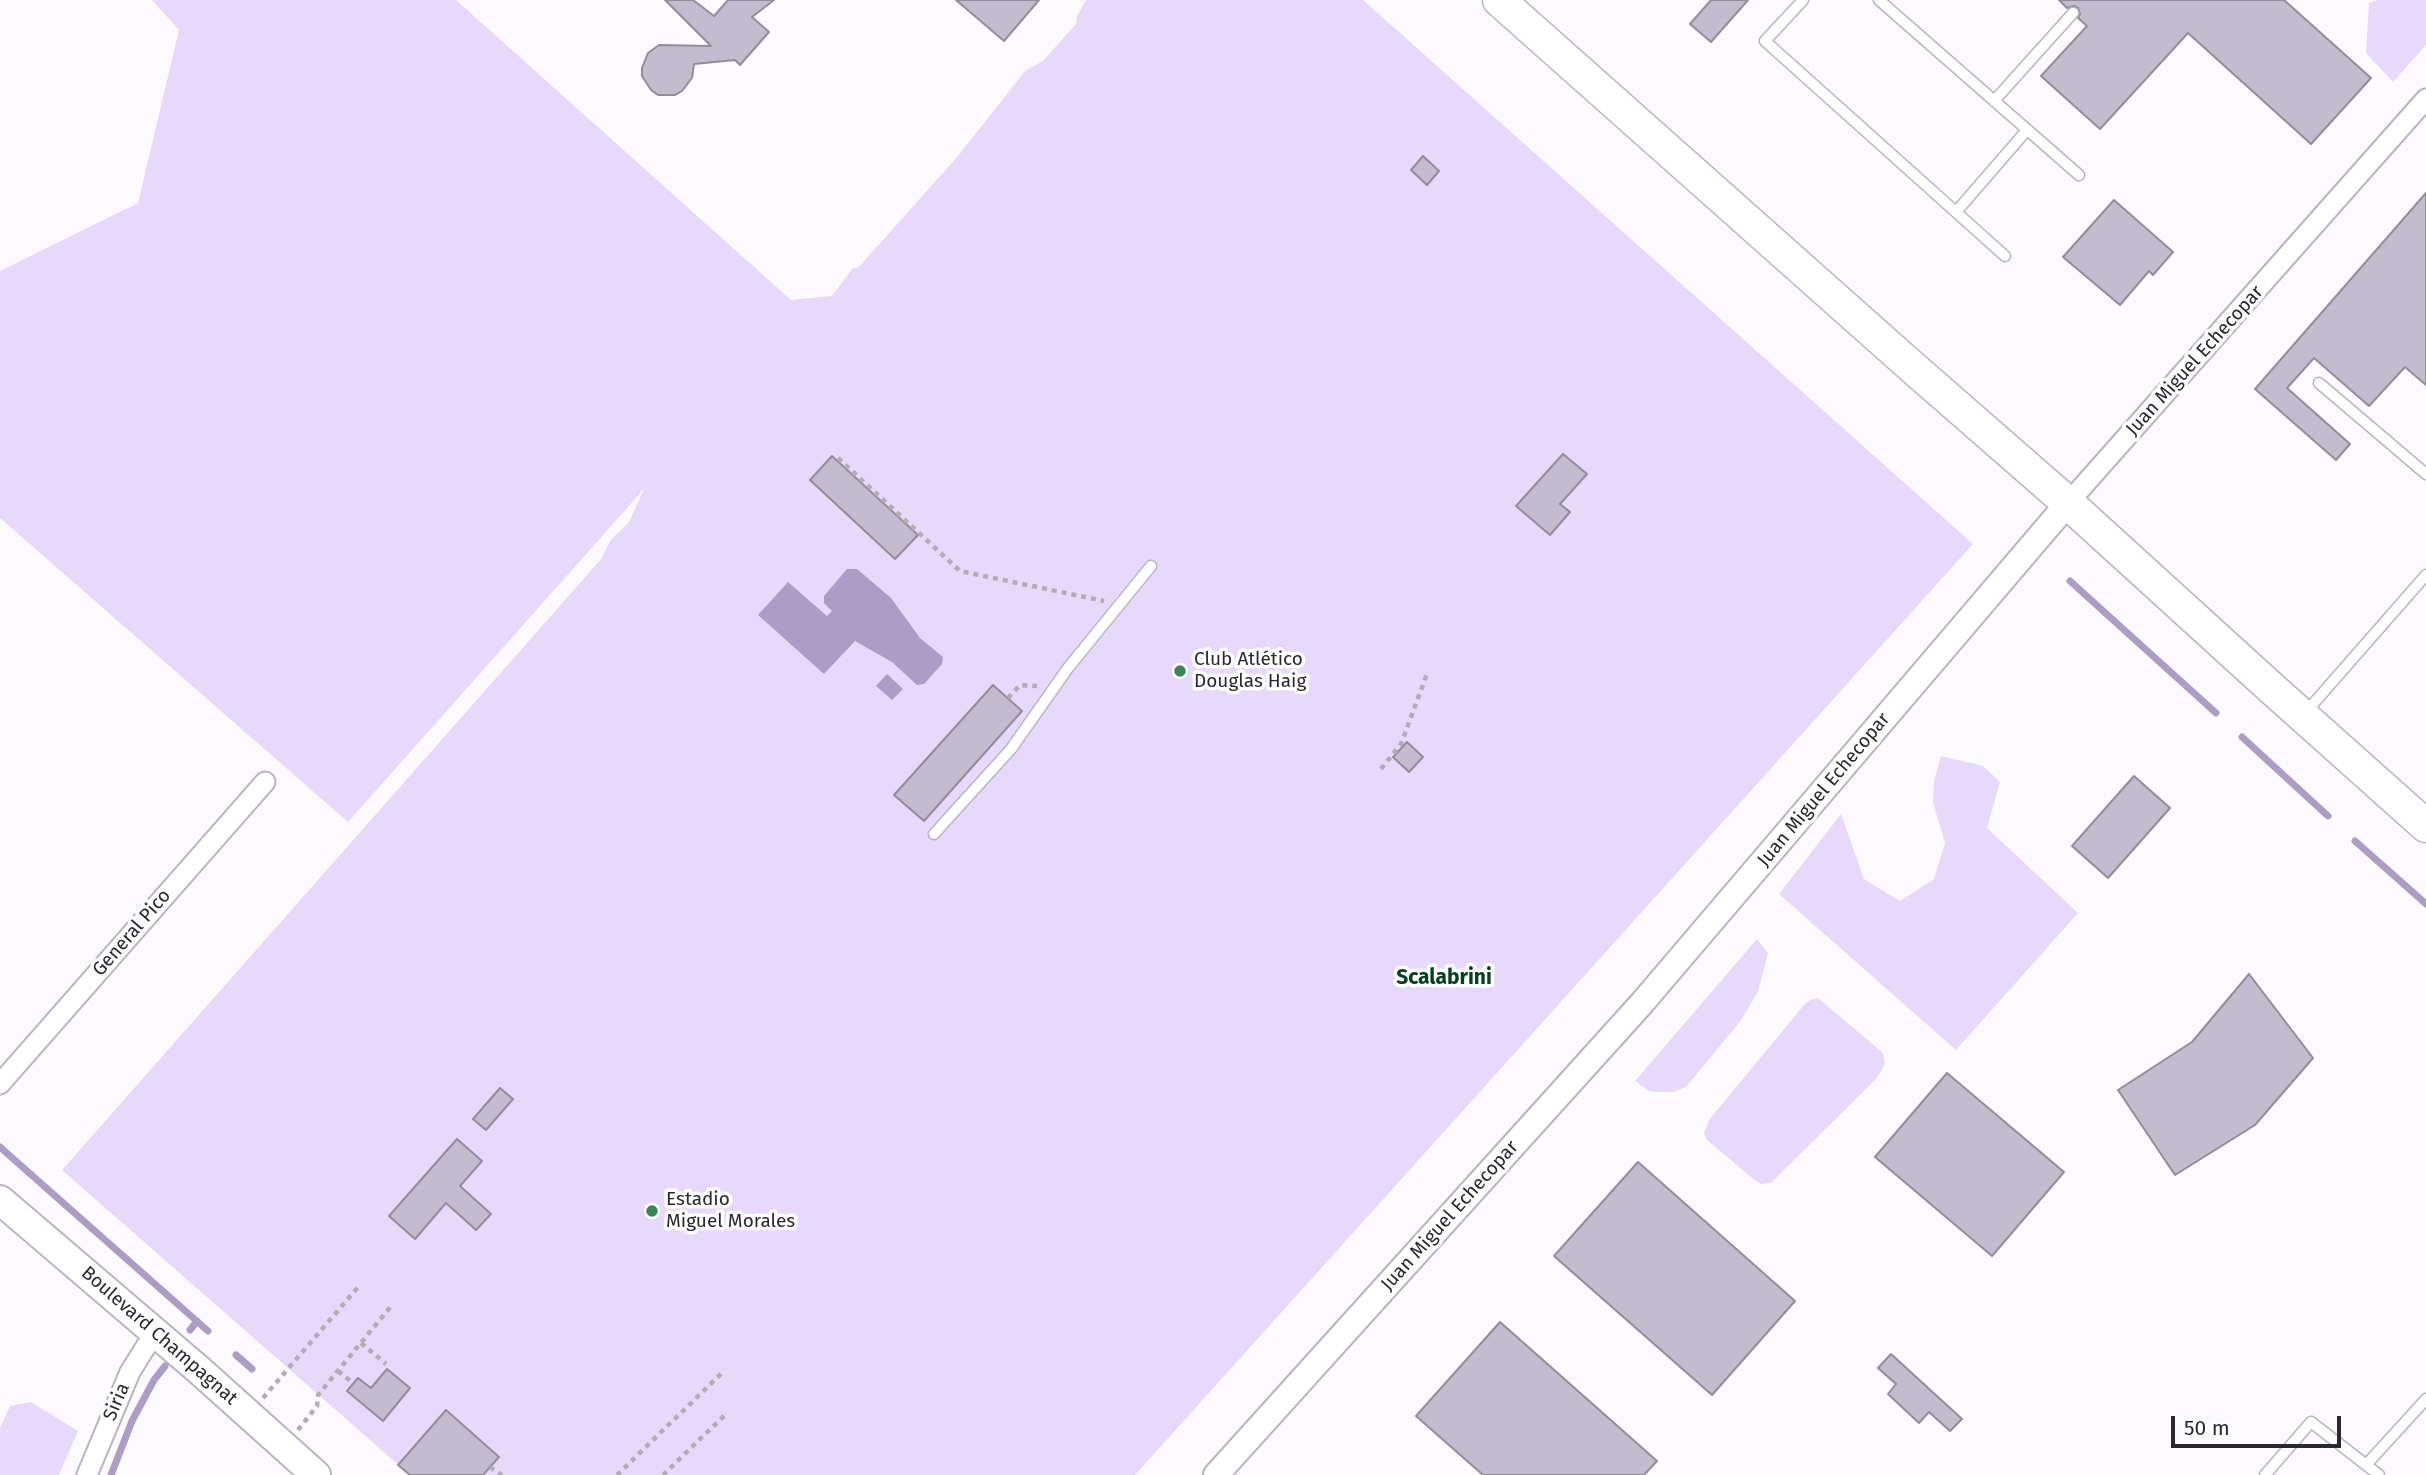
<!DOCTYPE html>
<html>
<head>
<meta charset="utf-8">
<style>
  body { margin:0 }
  #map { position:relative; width:2426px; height:1475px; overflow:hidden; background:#fcfafe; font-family:"Fira Sans",sans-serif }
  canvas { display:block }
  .scale { position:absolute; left:2171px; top:1416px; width:170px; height:32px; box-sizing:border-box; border:4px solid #2a272e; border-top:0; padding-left:9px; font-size:21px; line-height:24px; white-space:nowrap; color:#2a272e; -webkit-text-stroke:5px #fff; paint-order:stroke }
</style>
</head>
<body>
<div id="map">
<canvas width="2426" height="1475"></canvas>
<div class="scale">50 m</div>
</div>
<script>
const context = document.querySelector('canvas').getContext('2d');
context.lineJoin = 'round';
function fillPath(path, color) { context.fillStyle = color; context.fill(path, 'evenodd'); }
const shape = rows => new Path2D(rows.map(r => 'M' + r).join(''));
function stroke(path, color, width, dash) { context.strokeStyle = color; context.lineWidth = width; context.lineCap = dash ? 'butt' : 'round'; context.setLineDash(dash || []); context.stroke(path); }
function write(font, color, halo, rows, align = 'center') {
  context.font = font + ' "Fira Sans",sans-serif'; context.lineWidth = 7; context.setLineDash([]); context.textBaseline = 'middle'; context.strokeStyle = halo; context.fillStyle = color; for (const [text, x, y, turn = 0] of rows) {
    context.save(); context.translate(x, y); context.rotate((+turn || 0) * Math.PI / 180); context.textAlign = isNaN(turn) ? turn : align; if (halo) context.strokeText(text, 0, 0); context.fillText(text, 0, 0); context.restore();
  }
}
const green = shape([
  [152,0,456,0,791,300,832,296,853,268,858,268,958,156,1025,71,1043,61,1076,24,1077,16,1086,0,1363,0,1973,544,1135,1475,410,1475,62,1170,602,558,610,541,629,522,644,489,348,822,0,518,0,271,138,203,179,30],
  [2378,0,2426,0,2426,45,2393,82,2366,53,2369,3],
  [1941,756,1983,766,2000,782,1987,828,2078,913,1956,1050,1779,894,1841,814,1864,879,1900,901,1934,879,1945,843,1933,803,1934,781],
  [1757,939,1768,953,1758,992,1739,1023,1686,1087,1674,1092,1658,1092,1649,1091,1635,1081],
  [1818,998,1883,1053,1885,1064,1877,1078,1771,1183,1761,1184,1752,1178,1706,1139,1704,1133,1709,1120,1804,1005,1810,1000],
  [31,1402,78,1431,59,1475,0,1475,0,1428,10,1406]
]);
const water = shape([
  [847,569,857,569,891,598,920,638,943,657,942,664,924,684,917,685,892,662,855,641,824,674,758,615,788,582,827,616,832,611,824,603,824,596],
  [887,674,903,689,892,700,876,686]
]);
const stream = shape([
  [2070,581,2216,713],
  [2242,737,2328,816],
  [2355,841,2426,904],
  [0,1147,208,1331],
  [190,1330,197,1321],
  [236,1355,252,1369],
  [111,1475,132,1421,154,1380,165,1366]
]);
const building = shape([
  [665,0,693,0,714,16,728,0,774,0,752,17,769,32,740,65,735,60,694,64,692,78,682,91,675,95,658,95,651,90,642,76,642,68,648,53,659,45,711,46,665,0],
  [956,0,1039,0,1004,41,956,0],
  [1711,0,1748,0,1711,42,1690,24,1711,0],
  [2059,0,2284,0,2371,78,2311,144,2188,33,2100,129,2041,76,2087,26,2078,18,2080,14,2078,8,2074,6,2067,8,2059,0],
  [1423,156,1439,171,1427,185,1411,170,1423,156],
  [2426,193,2426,385,2405,367,2369,406,2314,358,2287,388,2350,444,2336,460,2255,389,2426,193],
  [2114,200,2173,252,2153,275,2149,271,2120,305,2063,257,2114,200],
  [1563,454,1587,474,1560,504,1570,512,1550,535,1516,506,1563,454],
  [832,456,918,535,895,559,810,480,832,456],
  [993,685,1022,711,924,821,894,795,993,685],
  [1407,742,1423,757,1409,772,1393,757,1407,742],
  [2134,776,2170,808,2108,878,2072,846,2134,776],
  [2249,974,2313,1058,2255,1125,2175,1175,2118,1090,2192,1042,2249,974],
  [1947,1073,2064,1172,1992,1256,1875,1157,1947,1073],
  [500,1088,513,1099,486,1130,473,1119,500,1088],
  [457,1139,482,1161,460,1186,491,1214,476,1230,446,1203,415,1239,389,1216,457,1139],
  [1638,1162,1795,1301,1712,1395,1554,1256,1638,1162],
  [1500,1322,1657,1461,1644,1475,1483,1475,1416,1416,1500,1322],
  [1891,1354,1962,1419,1950,1431,1929,1412,1919,1423,1888,1394,1896,1384,1878,1368,1891,1354],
  [387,1369,410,1388,383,1421,347,1391,358,1378,371,1388,387,1369],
  [446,1410,499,1457,483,1475,410,1475,398,1465,446,1410]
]);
const path = shape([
  [838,458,960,571,1104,601],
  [1008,698,1020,685,1037,686],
  [1381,769,1401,744,1427,674],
  [361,1343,386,1364],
  [338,1371,353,1383],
  [263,1398,359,1286],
  [298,1430,317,1406,318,1395,392,1305],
  [490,1467,502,1475],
  [617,1475,722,1373],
  [663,1475,727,1413]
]);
const service = shape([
  [1803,0,1765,41,2005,256],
  [1879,0,2079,175],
  [1994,101,2073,13],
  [1956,212,2027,130],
  [2319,383,2426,474],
  [2306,712,2426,575],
  [934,834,1011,749,1068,668,1151,566],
  [2366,1465,2426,1399],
  [2265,1475,2311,1422,2379,1475]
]);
const minor = shape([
  [2068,503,2426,99],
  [0,1084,265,782],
  [87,1475,130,1372,155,1332]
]);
const tertiary = shape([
  [1216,1475,1642,1003,2068,503]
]);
const secondary = shape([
  [0,1200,199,1370,316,1475]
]);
const primary = shape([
  [1499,0,1911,366,2068,503,2268,685,2426,826]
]);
const markers = [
  [1180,671,7,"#398757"],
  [652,1211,7,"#398757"]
];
const streetNames = [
  ["Juan Miguel Echecopar",2195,361,-48],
  ["Juan Miguel Echecopar",1824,790,-50],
  ["General Pico",132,933,-49],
  ["Juan Miguel Echecopar",1450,1216,-48],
  ["Boulevard Champagnat",159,1336,41],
  ["Siria",117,1402,-67]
];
const poiNames = [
  ["Club Atlético",1194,660],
  ["Douglas Haig",1194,682],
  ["Estadio",666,1200],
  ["Miguel Morales",666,1222]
];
const neighbourhoodNames = [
  ["Scalabrini",1444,978]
];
fillPath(green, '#e7d9fb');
fillPath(water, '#ad9cc5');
stroke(stream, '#ad9cc5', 7);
fillPath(building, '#c3bbce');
stroke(building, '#938c9d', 2);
stroke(service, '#bab3c5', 13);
stroke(minor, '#bab3c5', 23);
stroke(tertiary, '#bab3c5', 28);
stroke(secondary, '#bab3c5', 32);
stroke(primary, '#bab3c5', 35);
stroke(path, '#b0aeb3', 4.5, [5, 5]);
stroke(service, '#fff', 10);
stroke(minor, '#fff', 19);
stroke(tertiary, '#fff', 24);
stroke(secondary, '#fff', 28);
stroke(primary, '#fff', 32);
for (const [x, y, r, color] of markers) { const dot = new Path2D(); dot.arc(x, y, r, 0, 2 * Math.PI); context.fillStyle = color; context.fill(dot); stroke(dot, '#fff', 2.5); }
write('19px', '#2a272e', '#fff', streetNames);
write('19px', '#2a272e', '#fff', poiNames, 'left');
write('bold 21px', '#054121', '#fff', neighbourhoodNames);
</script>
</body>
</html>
